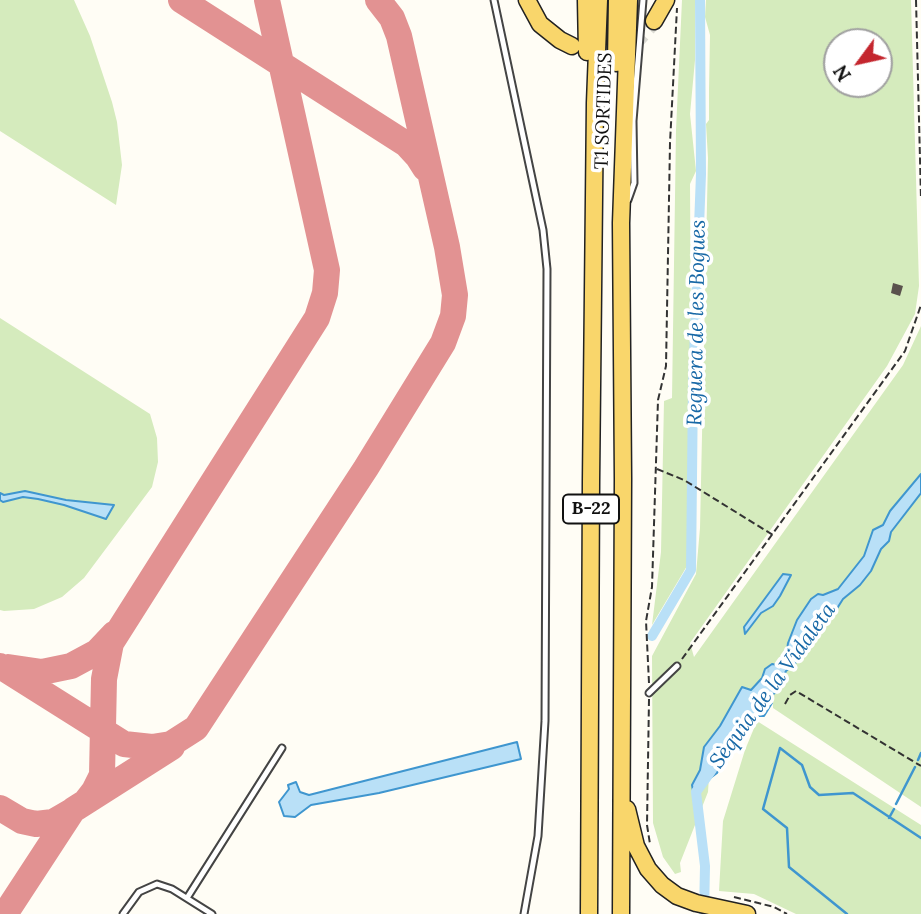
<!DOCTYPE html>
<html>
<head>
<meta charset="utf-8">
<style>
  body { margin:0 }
  #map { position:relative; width:921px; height:914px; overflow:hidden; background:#fffdf5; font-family:Lora,serif }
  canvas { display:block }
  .north { position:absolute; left:823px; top:28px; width:70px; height:70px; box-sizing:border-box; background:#fff; border:2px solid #a0a0a0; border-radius:50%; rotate:237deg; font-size:19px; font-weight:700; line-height:28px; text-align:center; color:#111 }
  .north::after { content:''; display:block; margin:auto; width:24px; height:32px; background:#c4262e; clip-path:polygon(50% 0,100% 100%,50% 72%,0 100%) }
</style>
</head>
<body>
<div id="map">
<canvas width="921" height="914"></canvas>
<div class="north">N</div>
</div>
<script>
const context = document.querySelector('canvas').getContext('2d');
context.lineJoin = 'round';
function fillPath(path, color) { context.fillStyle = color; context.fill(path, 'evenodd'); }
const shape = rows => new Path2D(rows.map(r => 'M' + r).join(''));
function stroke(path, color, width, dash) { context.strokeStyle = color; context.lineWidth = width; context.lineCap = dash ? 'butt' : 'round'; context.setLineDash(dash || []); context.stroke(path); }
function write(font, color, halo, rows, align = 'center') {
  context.font = font + ' Lora,serif'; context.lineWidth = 7; context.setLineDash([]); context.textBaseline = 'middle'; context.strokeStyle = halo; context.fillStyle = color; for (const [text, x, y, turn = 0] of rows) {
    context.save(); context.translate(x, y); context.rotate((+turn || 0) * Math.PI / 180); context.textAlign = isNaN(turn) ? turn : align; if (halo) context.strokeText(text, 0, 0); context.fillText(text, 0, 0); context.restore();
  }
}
const green = shape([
  [0,0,74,0,90,36,112,102,117,122,122,165,116,205,0,131],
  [682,0,695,0,695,60,690,114,696,171,690,184,691,343,687,566,652,625,661,552,664,401,672,398,676,130],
  [706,0,911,0,919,286,915,314,887,366,690,643,694,657,903,365,921,326,921,807,773,708,773,703,711,745,708,792,680,863,681,872,675,874,663,857,653,823,652,656,696,574,700,528,708,158,706,124,709,120,709,90,710,35,705,17],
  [837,42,879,42,879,84,837,84],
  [0,318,150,414,157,438,158,462,152,487,84,578,62,597,34,609,4,611,0,610],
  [757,721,921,825,921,914,796,914,754,894,719,891,723,821,745,750]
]);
const water = shape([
  [921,474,921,493,891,532,889,541,881,549,871,571,860,585,843,599,831,618,804,643,795,664,786,671,776,692,771,696,772,703,764,716,754,716,740,744,730,746,717,773,693,791,692,785,700,770,704,747,720,726,742,687,751,690,762,678,765,669,772,664,778,665,786,658,788,643,797,620,811,599,818,594,823,595,838,589,864,556,873,530,883,525,890,511,921,474],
  [25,491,66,500,114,505,106,519,64,505,38,499,23,497,3,502,0,500,0,493,4,495,25,491],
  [783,574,791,575,780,596,773,606,761,613,745,634,744,627,783,574],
  [517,742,521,759,379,793,311,805,295,817,284,816,279,802,289,789,288,785,296,782,300,792,309,795,517,742]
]);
const stream = shape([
  [918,760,921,753],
  [896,804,915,767],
  [889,818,894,809],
  [847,914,789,867,787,828,763,809,780,748,802,765,810,787,819,795,853,793,921,838]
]);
const canal = shape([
  [652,636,691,570,693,384,701,174,700,0],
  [704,914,705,866,696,792,711,771]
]);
const taxiway = shape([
  [181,0,406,144,418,157,425,168],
  [0,666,124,744,152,747,171,744,196,728,366,468,443,343,453,316,455,295,447,247,399,36,392,18,378,0],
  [8,667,42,672,71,666,97,652,114,634],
  [87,800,94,791,102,775,104,679,111,643,317,318,325,293,327,270,267,0],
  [0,808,22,821,36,824,53,822,72,811],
  [5,914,73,810,172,747]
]);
const building = shape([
  [893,283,903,286,900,296,891,293]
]);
const primaryTunnel = shape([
  [584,51,605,53,623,49,639,38,654,21]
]);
const path = shape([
  [916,0,921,199],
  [657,469,684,480,773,535],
  [682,659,905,351,921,305],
  [649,683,646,621,652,587,658,400,666,366,670,143,677,8],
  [649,699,647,825,650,844],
  [785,704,790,695,796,691,921,766],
  [734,897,774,907,787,914]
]);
const service = shape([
  [494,0,543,230,547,269,545,721,538,836,524,914],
  [628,200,634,183,633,121,643,0],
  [649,693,677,666],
  [187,898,282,748],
  [123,914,139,892,157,884,172,889,212,914]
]);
const primary = shape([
  [527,0,540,24,560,40,572,46],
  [586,0,587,52],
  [654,21,666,0],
  [616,63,617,0],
  [627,809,636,846,648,869,662,885,677,896,696,903,747,914],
  [589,914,591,481,595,103,599,0],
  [621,914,623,479,621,223,629,0]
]);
const shields = [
  [591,509,56]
];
const shieldNames = [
  ["B-22",591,509]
];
const streetNames = [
  ["T1 SORTIDES",604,111,-88]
];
const waterNames = [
  ["Reguera de les Bogues",697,323,-89],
  ["Sèquia de la Vidaleta",773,686,-54]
];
fillPath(green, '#d5ebbd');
fillPath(water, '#b9e0f7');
stroke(water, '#3f96cf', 2);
stroke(stream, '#3f96cf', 2.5);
stroke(canal, '#b9e0f7', 10);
stroke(taxiway, '#e29292', 26);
fillPath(building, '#5a524d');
stroke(primaryTunnel, '#dbdad3', 16, [16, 8]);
stroke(service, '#444', 9);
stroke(primary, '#222', 19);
stroke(path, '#333', 2, [7, 3.5]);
stroke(service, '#fff', 5);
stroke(primary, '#f9d66b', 16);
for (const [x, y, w] of shields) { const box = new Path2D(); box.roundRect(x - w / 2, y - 14.5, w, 29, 5); context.fillStyle = '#fff'; context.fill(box); stroke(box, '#111', 2); }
write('bold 18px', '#111', null, shieldNames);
write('19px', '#111', '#fff', streetNames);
write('italic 21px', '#1768a6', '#fff', waterNames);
</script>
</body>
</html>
